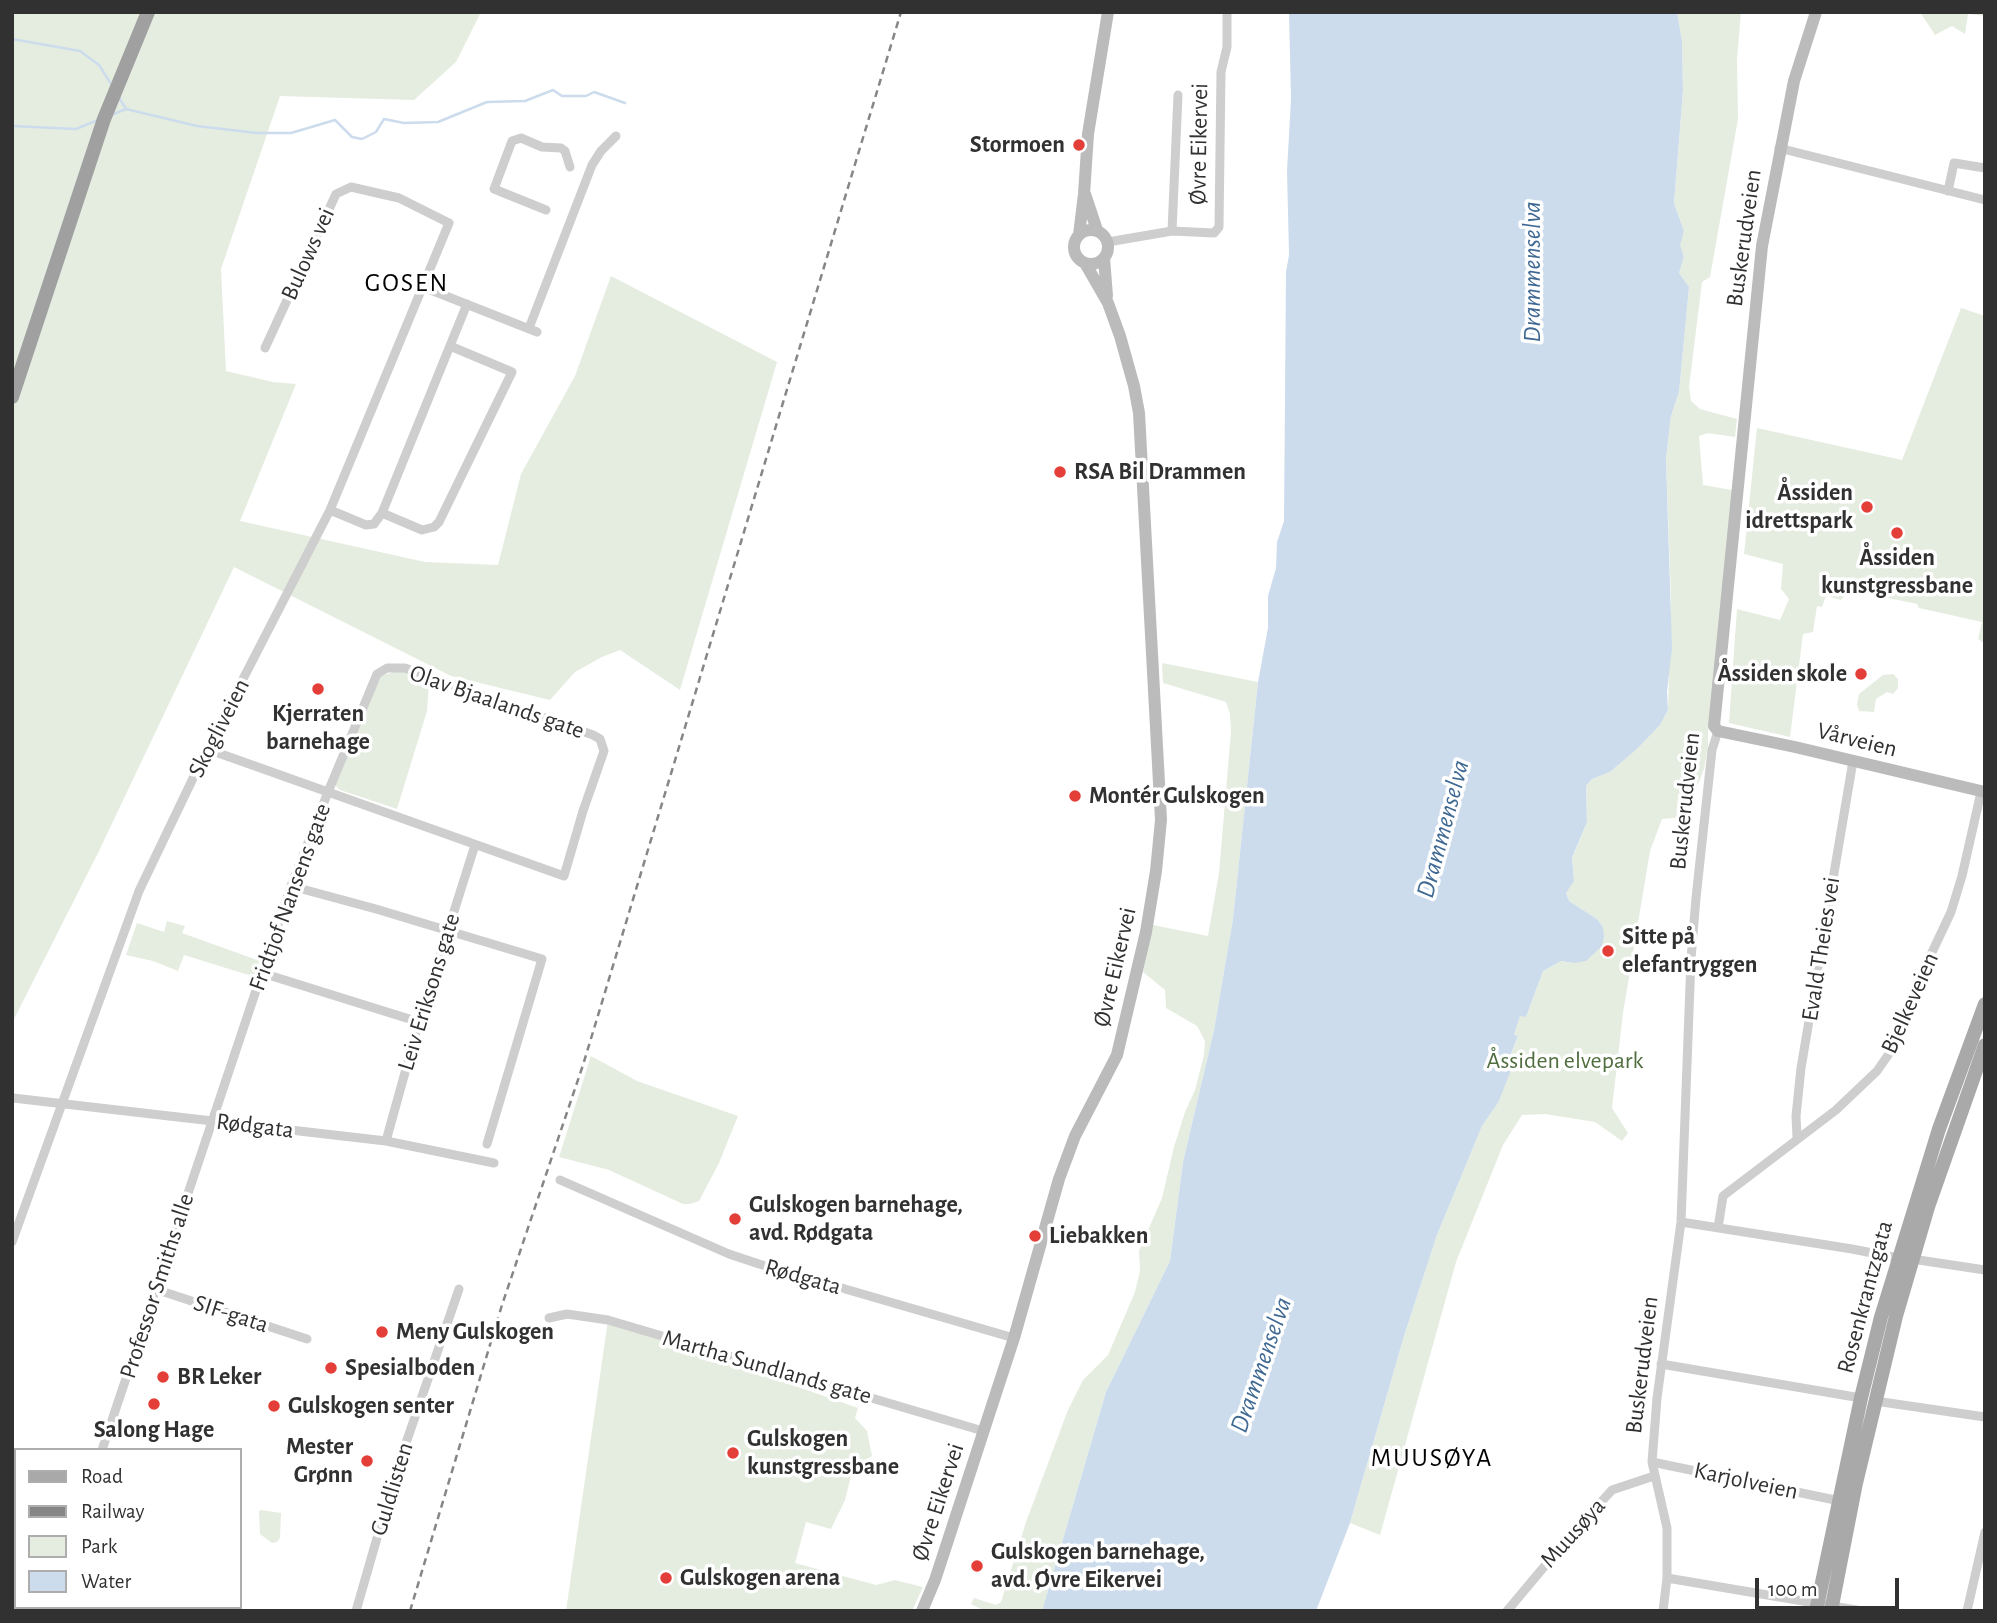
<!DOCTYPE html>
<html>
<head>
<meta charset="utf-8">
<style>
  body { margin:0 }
  #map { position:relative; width:1997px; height:1623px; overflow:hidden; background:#fff; font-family:"Alegreya Sans",sans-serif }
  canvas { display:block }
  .frame { position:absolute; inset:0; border:14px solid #313131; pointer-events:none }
  .legend { position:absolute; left:14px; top:1448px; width:228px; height:161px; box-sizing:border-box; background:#fff; border:2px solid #adadad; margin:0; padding:9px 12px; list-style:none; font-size:21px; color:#313131 }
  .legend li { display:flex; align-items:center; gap:14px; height:35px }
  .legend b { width:35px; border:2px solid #adadad }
  .scale { position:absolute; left:1755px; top:1578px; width:144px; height:32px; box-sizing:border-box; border:4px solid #313131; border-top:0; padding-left:9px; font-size:21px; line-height:24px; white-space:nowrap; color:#313131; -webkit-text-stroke:5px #fff; paint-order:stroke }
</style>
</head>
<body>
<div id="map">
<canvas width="1997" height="1623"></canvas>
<div class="frame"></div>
<ul class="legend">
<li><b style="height:9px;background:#a9a9a9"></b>Road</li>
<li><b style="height:9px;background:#868686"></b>Railway</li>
<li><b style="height:19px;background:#e5ede0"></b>Park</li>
<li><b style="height:19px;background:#ccdcec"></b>Water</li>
</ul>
<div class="scale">100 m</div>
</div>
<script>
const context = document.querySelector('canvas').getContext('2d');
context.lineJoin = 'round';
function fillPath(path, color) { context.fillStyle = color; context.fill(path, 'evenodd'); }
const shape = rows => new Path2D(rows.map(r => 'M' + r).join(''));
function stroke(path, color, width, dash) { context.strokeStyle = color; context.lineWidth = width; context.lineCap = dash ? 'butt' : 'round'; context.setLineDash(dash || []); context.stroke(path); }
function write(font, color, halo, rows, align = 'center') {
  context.font = font + ' "Alegreya Sans",sans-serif'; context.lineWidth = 7; context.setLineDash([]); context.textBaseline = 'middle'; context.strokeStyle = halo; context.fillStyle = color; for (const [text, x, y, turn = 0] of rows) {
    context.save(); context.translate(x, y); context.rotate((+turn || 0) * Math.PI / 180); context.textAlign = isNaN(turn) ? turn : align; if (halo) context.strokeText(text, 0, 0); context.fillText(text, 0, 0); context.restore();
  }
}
const green = shape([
  [12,12,481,12,456,62,414,100,280,96,221,269,226,371,273,382,296,384,240,521,425,562,498,565,521,474,575,376,611,276,777,362,680,690,620,650,602,657,575,672,550,700,451,676,234,567,98,853,12,1023],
  [1677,12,1741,12,1737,59,1738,119,1710,277,1702,282,1689,387,1691,401,1700,409,1737,419,1735,437,1708,433,1699,436,1703,485,1732,490,1722,629,1708,728,1708,747,1704,769,1685,817,1662,819,1650,851,1623,1013,1612,1108,1628,1133,1622,1141,1595,1122,1545,1114,1522,1115,1503,1145,1456,1262,1380,1535,1350,1523,1404,1336,1437,1235,1482,1126,1498,1103,1509,1059,1518,1037,1514,1035,1520,1015,1526,1017,1543,971,1561,961,1574,963,1603,927,1597,919,1569,901,1566,893,1574,881,1572,859,1587,822,1586,786,1592,779,1610,772,1636,750,1660,725,1668,710,1671,599,1666,459,1671,416,1679,392,1689,287,1679,273,1684,257,1679,245,1684,231,1674,203,1683,91,1682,41],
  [1920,12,1985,12,1985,16,1968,14,1965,34,1952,26,1935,35],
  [1961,308,1985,316,1985,644,1978,639,1982,622,1919,608,1917,604,1850,590,1841,600,1826,596,1822,607,1817,606,1813,632,1803,634,1790,737,1729,723,1737,609,1780,620,1789,599,1781,589,1783,564,1744,554,1757,428,1902,460],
  [1162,663,1258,682,1233,919,1214,1030,1183,1162,1170,1261,1106,1392,1042,1611,985,1611,971,1604,974,1598,996,1605,1001,1602,1026,1522,1068,1410,1083,1380,1108,1355,1135,1292,1140,1271,1139,1251,1162,1198,1174,1147,1185,1112,1195,1090,1204,1055,1205,1041,1197,1026,1166,1008,1165,990,1143,972,1153,925,1208,936,1219,873,1231,732,1230,714,1226,702,1163,683],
  [396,671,406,672,429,682,427,711,397,809,340,790,335,785,376,684,381,676],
  [1893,674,1898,679,1898,688,1893,694,1887,692,1876,699,1874,712,1859,711,1857,704,1859,694,1883,675],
  [167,921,185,926,182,933,260,961,255,977,184,955,178,971,153,961,126,955,137,923,164,932],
  [591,1056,637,1081,738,1116,719,1163,699,1201,690,1204,683,1204,609,1170,559,1157],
  [608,1320,858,1408,855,1418,867,1431,872,1456,853,1468,845,1500,831,1529,806,1522,795,1563,876,1585,895,1580,923,1587,912,1611,566,1611],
  [261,1510,281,1513,280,1538,277,1542,272,1543,260,1534,259,1511]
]);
const water = shape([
  [1289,12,1677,12,1682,41,1683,91,1674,203,1684,231,1680,245,1684,257,1679,273,1689,287,1679,392,1671,416,1666,459,1672,648,1667,692,1668,710,1660,725,1636,750,1610,772,1592,779,1586,786,1587,822,1572,858,1574,881,1566,893,1569,901,1597,919,1603,927,1604,936,1602,946,1586,961,1574,963,1561,961,1543,971,1526,1017,1520,1016,1514,1035,1518,1036,1509,1059,1513,1065,1498,1103,1482,1126,1437,1235,1404,1336,1350,1523,1316,1611,1042,1611,1106,1392,1170,1261,1183,1162,1214,1030,1233,919,1258,682,1268,628,1268,596,1276,568,1277,542,1284,521,1286,272,1289,255,1287,171,1291,99]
]);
const stream = shape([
  [12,39,80,51,99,65,111,84],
  [118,96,126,109,197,126,257,133,291,133,335,120,352,137,362,139,376,132,384,119,404,123,438,122,487,102,525,101,553,90,562,96,586,96,594,92,625,103],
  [111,115,126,109],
  [12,126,76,129,98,120]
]);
const minor = shape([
  [1779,148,1985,200],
  [1948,191,1954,163,1985,168],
  [546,210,494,189,512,141,521,138,542,147,561,148,565,151,570,167],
  [1172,231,1214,233,1219,227,1221,72,1227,47,1227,12],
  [1108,242,1172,231,1178,95],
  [423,287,537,332],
  [529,328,592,165,601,151,616,136],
  [330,510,366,525,374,524,382,513,467,304],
  [382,513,422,530,434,527,439,522,512,372,450,346],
  [291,886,376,909,542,959,487,1144],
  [262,973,419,1022],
  [13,1098,386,1141,494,1163],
  [1797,1137,1796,1116,1801,1068,1853,761],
  [386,1141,419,1022,475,845],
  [560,1180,729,1254,759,1264,1014,1338],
  [1681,1222,1852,1249,1898,1258],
  [1718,1228,1723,1196,1836,1110,1877,1071,1893,1048,1909,1015,1927,963,1951,912,1962,876,1981,792],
  [12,1242,139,891,207,749,330,510,449,223,399,198,351,187,336,194,265,348],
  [1912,1259,1985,1270],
  [155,1289,307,1339],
  [549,1318,567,1314,608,1320,983,1431],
  [1661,1364,1861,1398],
  [1875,1401,1985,1417],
  [102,1450,291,886,328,792,377,674,387,668,405,668,593,735,600,739,604,751,583,811,564,876,328,792,207,749],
  [1652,1462,1840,1501],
  [1667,1578,1862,1611],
  [48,1611,49,1607],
  [356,1611,396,1472,459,1289],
  [1507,1611,1564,1543,1612,1490,1654,1476],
  [1663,1611,1667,1578,1667,1528,1652,1462,1657,1398,1681,1222,1691,959,1696,898,1712,750,1718,731],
  [1967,1611,1985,1532]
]);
const secondary = shape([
  [1816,12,1794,81,1762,246,1714,726,1718,731,1795,747,1985,792],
  [1085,194,1097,230],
  '1074 247a17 17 0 1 1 34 0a17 17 0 1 1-34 0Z',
  [1079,235,1084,194,1088,134,1108,12],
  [1104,258,1107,296],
  [922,1611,935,1580,1014,1338,1059,1179,1075,1136,1117,1055,1146,932,1156,871,1161,820,1139,413,1134,386,1120,336,1108,303,1085,263]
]);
const primary = shape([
  [1816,1611,1861,1398,1881,1317,1939,1129,1985,1004],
  [1831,1611,1856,1483,1896,1316,1928,1207,1985,1045]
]);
const trunk = shape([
  [12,397,104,119,148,12]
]);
const rail = shape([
  [410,1611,502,1305,583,1065,901,12]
]);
const markers = [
  [1079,145,7,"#e33e38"],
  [1060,472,7,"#e33e38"],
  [1867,507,7,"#e33e38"],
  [1897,533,7,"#e33e38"],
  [1861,674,7,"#e33e38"],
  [318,689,7,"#e33e38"],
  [1075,796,7,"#e33e38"],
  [1608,951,7,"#e33e38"],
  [735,1219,7,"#e33e38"],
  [1035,1236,7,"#e33e38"],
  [382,1332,7,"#e33e38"],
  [331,1368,7,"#e33e38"],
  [163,1377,7,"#e33e38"],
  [154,1404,7,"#e33e38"],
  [274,1406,7,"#e33e38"],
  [733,1453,7,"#e33e38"],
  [367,1461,7,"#e33e38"],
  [977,1566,7,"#e33e38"],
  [666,1578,7,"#e33e38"]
];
const streetNames = [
  ["Øvre Eikervei",1199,144,-89],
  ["Buskerudveien",1744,238,-82],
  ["Bulows vei",308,254,-66],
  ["Olav Bjaalands gate",497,702,19],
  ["Skogliveien",219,728,-63],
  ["Vårveien",1857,740,14],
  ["Buskerudveien",1685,801,-84],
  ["Fridtjof Nansens gate",290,897,-70],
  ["Evald Theies vei",1821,949,-81],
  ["Øvre Eikervei",1115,967,-77],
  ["Leiv Eriksons gate",429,992,-73],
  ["Bjelkeveien",1910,1003,-66],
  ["Rødgata",255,1126,7],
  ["Rødgata",803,1277,16],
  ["Professor Smiths alle",157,1286,-72],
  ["Rosenkrantzgata",1865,1297,-75],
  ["SIF-gata",231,1314,18],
  ["Buskerudveien",1642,1365,-83],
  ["Martha Sundlands gate",767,1367,16],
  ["Karjolveien",1746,1481,12],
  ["Guldlisten",392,1489,-73],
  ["Øvre Eikervei",938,1502,-72],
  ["Muusøya",1573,1533,-48]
];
const poiNames = [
  ["Stormoen",1065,145,"right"],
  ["RSA Bil Drammen",1074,472],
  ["Åssiden",1853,493,"right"],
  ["idrettspark",1853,521,"right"],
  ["Åssiden",1897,558,"center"],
  ["kunstgressbane",1897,586,"center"],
  ["Åssiden skole",1847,674,"right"],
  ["Kjerraten",318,714,"center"],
  ["barnehage",318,742,"center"],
  ["Montér Gulskogen",1089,796],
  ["Sitte på",1622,937],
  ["elefantryggen",1622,965],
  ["Gulskogen barnehage,",749,1205],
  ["avd. Rødgata",749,1233],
  ["Liebakken",1049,1236],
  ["Meny Gulskogen",396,1332],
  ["Spesialboden",345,1368],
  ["BR Leker",177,1377],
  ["Gulskogen senter",288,1406],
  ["Salong Hage",154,1430,"center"],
  ["Gulskogen",747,1439],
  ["kunstgressbane",747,1467],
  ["Mester",353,1447,"right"],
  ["Grønn",353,1475,"right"],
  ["Gulskogen barnehage,",991,1552],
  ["avd. Øvre Eikervei",991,1580],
  ["Gulskogen arena",680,1578]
];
const parkNames = [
  ["Åssiden elvepark",1565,1061]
];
const waterNames = [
  ["Drammenselva",1532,272,-90],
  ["Drammenselva",1443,829,-75],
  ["Drammenselva",1261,1365,-71]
];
const neighbourhoodNames = [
  ["GOSEN",407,283],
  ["MUUSØYA",1432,1458]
];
fillPath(green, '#e5ede0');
fillPath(water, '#ccdcec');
stroke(stream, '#ccdcec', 2.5);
stroke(minor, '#cecece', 9);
stroke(secondary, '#bbb', 12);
stroke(primary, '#a9a9a9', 14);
stroke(trunk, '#a0a0a0', 14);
stroke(rail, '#868686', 2.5, [7, 5]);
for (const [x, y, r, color] of markers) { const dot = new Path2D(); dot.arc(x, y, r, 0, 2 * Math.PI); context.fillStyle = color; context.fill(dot); stroke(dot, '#fff', 2.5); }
write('24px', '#313131', '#fff', streetNames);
write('bold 24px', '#313131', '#fff', poiNames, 'left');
write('24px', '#4f6d3e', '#fff', parkNames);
write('italic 26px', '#3f6993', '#fff', waterNames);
context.letterSpacing = '2px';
write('26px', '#000', '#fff', neighbourhoodNames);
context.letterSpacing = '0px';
</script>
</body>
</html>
